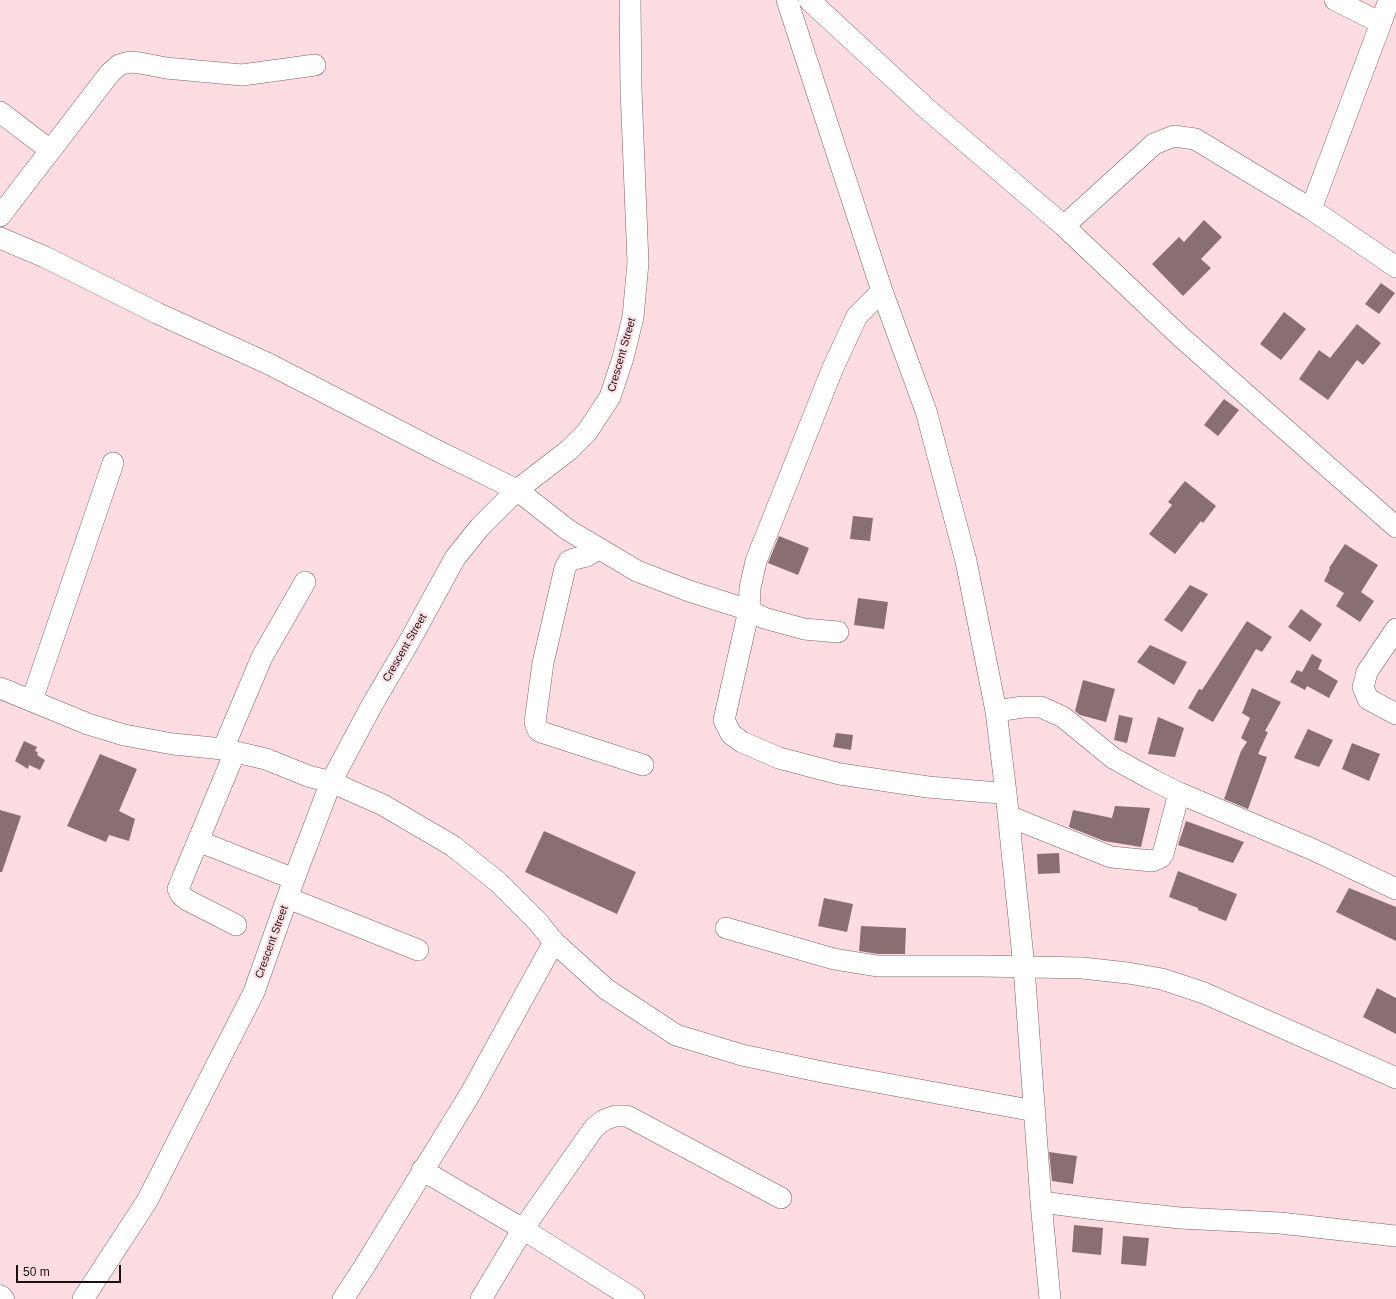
<!DOCTYPE html>
<html>
<head>
<meta charset="utf-8">
<style>
  body { margin:0 }
  #map { position:relative; width:1396px; height:1299px; overflow:hidden; background:#fddde2; font-family:Helvetica,sans-serif }
  canvas { display:block }
  .scale { position:absolute; left:16px; top:1265px; width:105px; height:18px; box-sizing:border-box; border:2px solid #1a0f11; border-top:0; padding-left:5px; font-size:12px; line-height:14px; white-space:nowrap; color:#1a0f11; -webkit-text-stroke:3px #fddde2; paint-order:stroke }
</style>
</head>
<body>
<div id="map">
<canvas width="1396" height="1299"></canvas>
<div class="scale">50 m</div>
</div>
<script>
const context = document.querySelector('canvas').getContext('2d');
context.lineJoin = 'round';
function fillPath(path, color) { context.fillStyle = color; context.fill(path, 'evenodd'); }
const shape = rows => new Path2D(rows.map(r => 'M' + r).join(''));
function stroke(path, color, width, dash) { context.strokeStyle = color; context.lineWidth = width; context.lineCap = dash ? 'butt' : 'round'; context.setLineDash(dash || []); context.stroke(path); }
function write(font, color, halo, rows, align = 'center') {
  context.font = font + ' Helvetica,sans-serif'; context.lineWidth = 4; context.setLineDash([]); context.textBaseline = 'middle'; context.strokeStyle = halo; context.fillStyle = color; for (const [text, x, y, turn = 0] of rows) {
    context.save(); context.translate(x, y); context.rotate((+turn || 0) * Math.PI / 180); context.textAlign = isNaN(turn) ? turn : align; if (halo) context.strokeText(text, 0, 0); context.fillText(text, 0, 0); context.restore();
  }
}
const building = shape([
  [1204,220,1222,237,1201,259,1211,268,1183,296,1152,264,1179,237,1184,242],
  [1381,283,1395,293,1379,314,1365,304],
  [1284,312,1306,329,1281,360,1260,344],
  [1357,324,1381,343,1363,365,1357,360,1328,400,1299,379,1319,350,1330,358],
  [1224,399,1239,410,1218,436,1204,425],
  [1185,481,1216,506,1203,523,1201,521,1175,554,1149,534,1172,505,1168,502],
  [853,516,873,518,870,541,850,539],
  [779,536,809,548,798,575,768,563],
  [1345,544,1378,565,1361,592,1374,601,1360,622,1336,606,1344,593,1324,581,1330,569,1329,568],
  [1190,585,1208,594,1182,632,1164,620],
  [858,598,888,602,884,629,854,625],
  [1301,609,1322,624,1310,642,1288,627],
  [1247,621,1272,637,1262,652,1256,649,1213,722,1188,708,1199,689,1202,690],
  [1150,645,1187,662,1174,685,1137,662],
  [1312,654,1322,660,1318,669,1338,681,1329,698,1307,686,1305,690,1290,682,1297,670,1302,672],
  [1083,680,1115,689,1106,722,1080,715,1075,711],
  [1252,688,1281,702,1265,731,1268,732,1258,754,1267,757,1248,809,1224,799,1241,751,1247,742,1241,738,1250,718,1242,713],
  [1119,715,1133,718,1127,743,1114,740],
  [1158,717,1184,728,1175,757,1148,754],
  [1308,729,1333,740,1319,767,1294,758],
  [836,733,853,735,851,750,833,747],
  [24,741,37,747,35,751,38,752,37,755,45,760,40,770,29,765,28,769,15,761],
  [1352,743,1380,754,1369,781,1342,769],
  [100,754,137,769,119,811,135,819,129,841,109,835,106,842,67,826],
  [1115,806,1150,808,1141,847,1104,841,1069,827,1073,810,1112,818],
  [0,810,21,816,2,872,0,872],
  [1186,821,1244,842,1233,863,1178,845],
  [544,831,636,872,617,914,525,872],
  [1059,853,1060,873,1038,874,1037,854],
  [1178,871,1237,894,1226,921,1198,910,1198,908,1169,897],
  [1349,888,1396,907,1396,941,1336,912],
  [824,898,853,904,847,932,818,926],
  [861,926,906,928,905,954,878,954,859,951],
  [1377,988,1396,998,1396,1034,1363,1017],
  [1049,1152,1077,1156,1073,1184,1052,1181],
  [1074,1225,1103,1228,1101,1255,1072,1252],
  [1123,1236,1149,1238,1146,1266,1121,1264]
]);
const minor = shape([
  [787,0,882,291,926,411,966,561,996,711,1006,793,1024,967,1041,1202,1050,1299],
  [809,0,926,108,1064,226,1181,337,1396,527],
  [1335,0,1381,23,1389,0],
  [0,112,50,150],
  [1311,209,1381,23],
  [0,216,110,73,119,65,129,62,140,63,166,68,242,75,315,65],
  [1064,226,1154,144,1174,136,1195,139,1311,209,1396,267],
  [0,238,45,257,157,313,269,364,436,450,517,490,568,530,637,571,689,591,749,610,764,618,804,629,838,632],
  [882,291,857,316,832,370,756,561,750,588,749,610,724,720,731,734,742,742,779,758,840,774,928,787,987,792,1006,793],
  [598,549,587,556,574,559,569,561,565,568,543,663,535,722,538,730,541,732,643,765],
  [1396,629,1367,672,1363,687,1368,699,1396,714],
  [0,688,88,724,124,735,173,744,223,749,266,759,308,776,331,782,383,805,453,846,498,882,538,922,554,942,606,989,676,1035,742,1055,827,1073,1035,1111],
  [32,700,113,463],
  [996,711,1023,707,1041,707,1063,717,1113,758,1153,780,1179,793,1314,850,1396,889],
  [223,749,262,657,305,582],
  [235,752,178,889,181,895,187,900,236,925],
  [1008,816,1111,857,1152,861,1160,858,1163,854,1179,793],
  [198,841,294,879],
  [288,898,418,950],
  [726,928,834,959,877,966,981,966,1082,968,1128,973,1162,979,1204,993,1396,1078],
  [422,1170,523,1229,634,1299],
  [1041,1202,1095,1209,1180,1218,1280,1223,1396,1236],
  [83,1299,147,1201,254,992,294,879,331,782,372,705,409,642,455,558,480,527,517,490,569,450,587,432,610,397,623,358,633,317,638,263,631,89,630,0],
  [343,1299,364,1267,469,1096,554,942],
  [481,1299,523,1229,594,1128,604,1120,615,1116,627,1116,781,1198]
]);
const major = shape([
  [0,1296,3,1299]
]);
const streetNames = [
  ["Crescent Street",622,355,-74],
  ["Crescent Street",405,648,-60],
  ["Crescent Street",272,942,-70]
];
fillPath(building, '#896e72');
stroke(minor, '#7c6164', 22);
stroke(major, '#7c6164', 23);
stroke(minor, '#fff', 21);
stroke(major, '#fff', 22);
write('11px', '#1a0f11', '#fddde2', streetNames);
</script>
</body>
</html>
